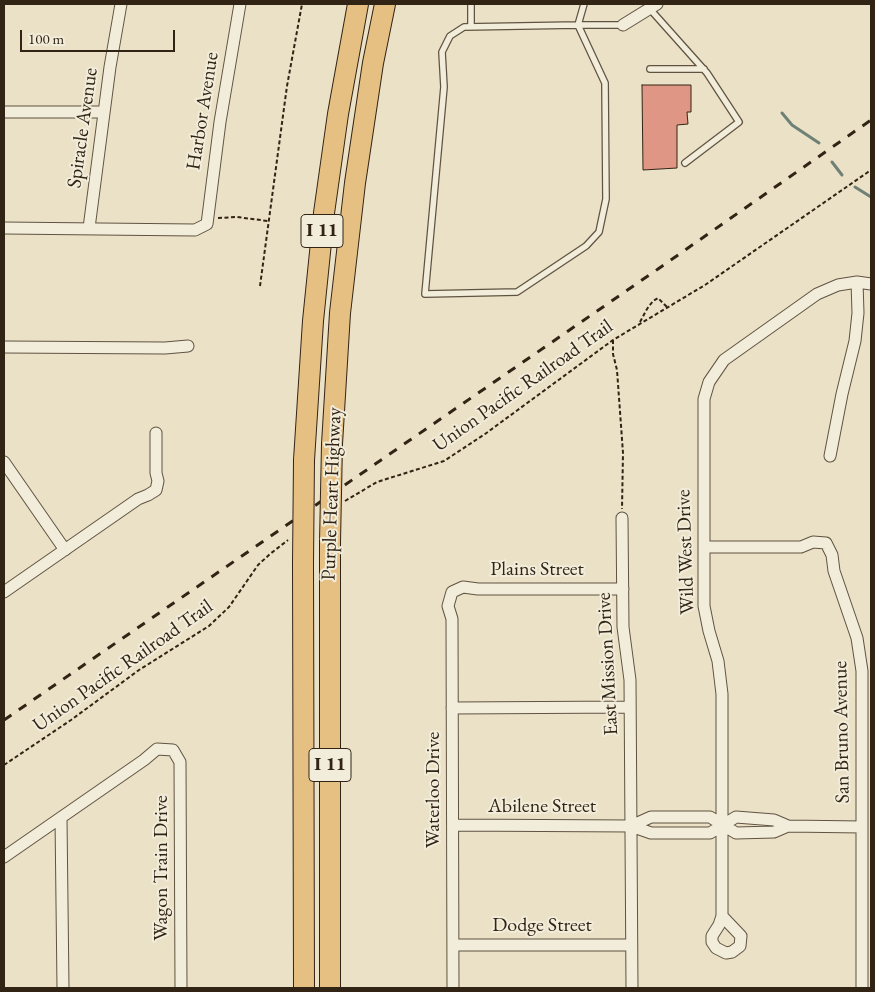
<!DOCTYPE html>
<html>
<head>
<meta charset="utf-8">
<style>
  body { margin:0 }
  #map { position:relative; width:875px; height:992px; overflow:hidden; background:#ebe1c6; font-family:"EB Garamond",serif }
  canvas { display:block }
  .frame { position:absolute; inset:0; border:5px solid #322415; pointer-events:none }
  .scale { position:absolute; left:20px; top:30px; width:155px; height:22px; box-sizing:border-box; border:2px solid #322415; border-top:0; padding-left:6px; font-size:15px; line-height:18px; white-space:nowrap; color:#322415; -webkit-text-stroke:4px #f2ecda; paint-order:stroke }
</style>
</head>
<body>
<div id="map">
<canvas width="875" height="992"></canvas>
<div class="frame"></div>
<div class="scale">100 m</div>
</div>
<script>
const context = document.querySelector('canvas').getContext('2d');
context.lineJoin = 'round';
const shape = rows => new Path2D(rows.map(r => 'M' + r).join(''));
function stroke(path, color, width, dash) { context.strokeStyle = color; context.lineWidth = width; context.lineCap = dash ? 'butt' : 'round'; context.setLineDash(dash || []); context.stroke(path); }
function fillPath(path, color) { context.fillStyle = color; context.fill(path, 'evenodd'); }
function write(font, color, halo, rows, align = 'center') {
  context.font = font + ' "EB Garamond",serif'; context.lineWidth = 4; context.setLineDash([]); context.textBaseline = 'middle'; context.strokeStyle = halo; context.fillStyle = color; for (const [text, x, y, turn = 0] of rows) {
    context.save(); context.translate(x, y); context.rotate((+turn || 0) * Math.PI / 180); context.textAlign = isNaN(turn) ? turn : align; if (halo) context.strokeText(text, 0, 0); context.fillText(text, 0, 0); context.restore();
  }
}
const stream = shape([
  [782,113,792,125,819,143],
  [832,162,842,175],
  [855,187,871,197]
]);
const building = shape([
  [642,85,691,85,691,112,687,112,688,124,677,125,677,168,643,170,642,85]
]);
const path = shape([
  [218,218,237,217,268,221],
  [260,286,287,86,302,4],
  [640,322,647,309,653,301,658,298,667,307],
  [613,340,613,354,617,370,623,453,622,509],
  [345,501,377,482,444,461,485,434,613,340,705,285,871,170],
  [4,765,71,720,139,670,209,626,229,607,258,565,270,554,288,540]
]);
const lane = shape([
  [584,4,578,25,605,83,606,199,599,232,586,246,517,292,425,294,444,87,442,52,450,36,464,27,578,25,623,25],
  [649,8,707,73,739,122,685,163],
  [471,27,471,4],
  [650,69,704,69]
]);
const street = shape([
  [623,25,657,4],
  [4,112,104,112],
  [4,228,195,230,207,224,220,122,240,4],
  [89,228,110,67,121,4],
  [4,347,165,348,188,346],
  [830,456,842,394,855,341,858,313,857,282],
  [4,462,65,550],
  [622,518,623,627,630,680,632,988],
  [704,547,801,547,813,542,826,543,832,555,834,571,857,638,862,671,862,988],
  [4,592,138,499,148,495,156,490,158,481,156,473,156,433],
  [452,708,630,707],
  [61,818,63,988],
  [453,825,631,826,651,833,710,833,723,825,736,833,774,832,788,826,862,827],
  [631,826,651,817,710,817,723,825,736,817,774,820,788,826],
  [4,857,144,760,157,749,173,750,180,762,181,988],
  [722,916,741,936,740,946,732,952,726,953,716,948,712,942,712,936,719,925,722,916,722,694,718,661,709,631,704,606,704,399,709,382,724,360,817,294,838,285,857,282,871,284],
  [453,945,631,945],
  [453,988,452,619,448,606,452,592,463,587,478,589,623,589]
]);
const highway = shape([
  [332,444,340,313,355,183,373,63,385,4],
  [304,460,313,321,324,213,338,114,358,4],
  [330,542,330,988],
  [303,563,304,988]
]);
const rail = shape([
  [4,720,658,269,871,120]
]);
const highwayBridge = shape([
  [330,542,332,444],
  [303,563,304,460]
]);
const shields = [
  [322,231,42],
  [330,765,42]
];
const shieldNames = [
  ["I 11",322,231],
  ["I 11",330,765]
];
const streetNames = [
  ["Harbor Avenue",203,111,-81],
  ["Spiracle Avenue",83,128,-82],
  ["Union Pacific Railroad Trail",523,386,-35],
  ["Purple Heart Highway",332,494,-88],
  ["Wild West Drive",686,552,-92],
  ["Plains Street",537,570],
  ["East Mission Drive",608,664,-93],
  ["Union Pacific Railroad Trail",123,666,-35],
  ["San Bruno Avenue",842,732,-91],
  ["Waterloo Drive",434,790,-90],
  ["Abilene Street",542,807],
  ["Wagon Train Drive",162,868,-90],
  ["Dodge Street",542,926]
];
stroke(stream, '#6f8076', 3);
fillPath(building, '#e09684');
stroke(building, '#322415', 1);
stroke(lane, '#605341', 8);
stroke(street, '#605341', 13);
stroke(highway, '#322415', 22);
stroke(path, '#322415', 2, [4, 2.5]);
stroke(lane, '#f2ecda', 5.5);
stroke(street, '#f2ecda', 11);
stroke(highway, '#e6c083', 20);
stroke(rail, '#322415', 3, [9, 9]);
stroke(highwayBridge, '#322415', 22, []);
stroke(highwayBridge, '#e6c083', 20);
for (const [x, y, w] of shields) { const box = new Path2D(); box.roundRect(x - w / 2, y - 16.5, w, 33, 4); context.fillStyle = '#f2ecda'; context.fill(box); stroke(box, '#322415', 1); }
write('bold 19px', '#322415', null, shieldNames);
write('20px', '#322415', '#f2ecda', streetNames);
</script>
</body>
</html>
